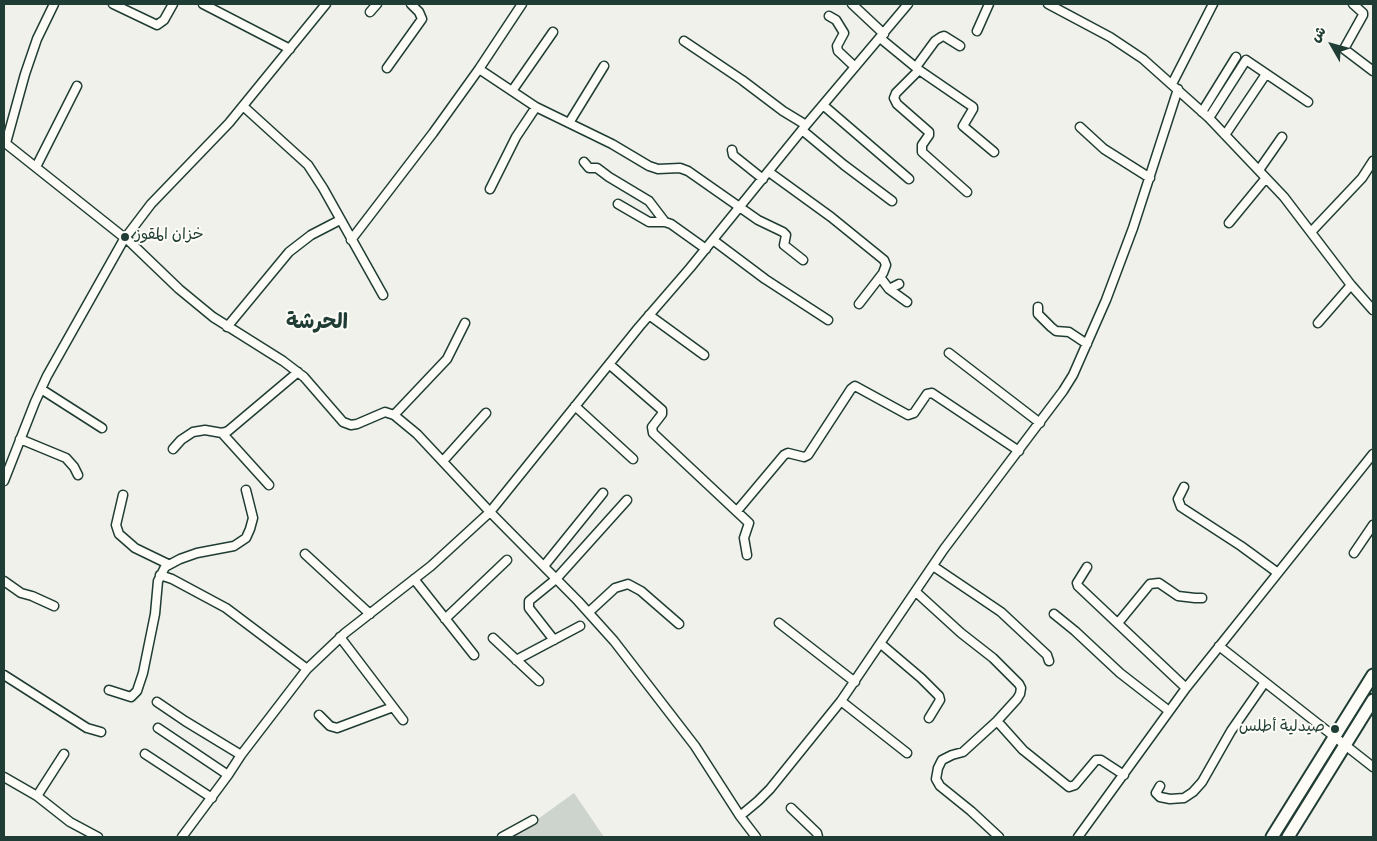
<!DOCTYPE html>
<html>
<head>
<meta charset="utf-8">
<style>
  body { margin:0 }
  #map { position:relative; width:1377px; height:841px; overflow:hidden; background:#f0f1eb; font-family:"Gochi Hand","Playpen Sans Arabic",sans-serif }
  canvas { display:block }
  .frame { position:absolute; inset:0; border:5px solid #1f3d34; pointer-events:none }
  .north { position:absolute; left:1307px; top:20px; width:50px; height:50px; -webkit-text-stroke:4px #fdfcf7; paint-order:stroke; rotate:308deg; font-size:14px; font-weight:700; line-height:20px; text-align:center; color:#1f3d34 }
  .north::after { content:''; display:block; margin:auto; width:18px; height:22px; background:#1f3d34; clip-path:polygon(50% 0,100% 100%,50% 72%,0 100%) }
</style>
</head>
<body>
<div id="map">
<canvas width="1377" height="841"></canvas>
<div class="frame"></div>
<div class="north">ش</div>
</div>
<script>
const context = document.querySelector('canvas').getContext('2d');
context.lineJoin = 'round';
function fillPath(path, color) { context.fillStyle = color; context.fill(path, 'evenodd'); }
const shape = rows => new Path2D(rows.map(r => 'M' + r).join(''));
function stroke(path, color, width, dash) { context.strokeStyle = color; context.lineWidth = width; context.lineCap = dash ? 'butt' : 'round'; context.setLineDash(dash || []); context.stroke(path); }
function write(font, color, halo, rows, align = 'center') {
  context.font = font + ' "Gochi Hand","Playpen Sans Arabic",sans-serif'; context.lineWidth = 4; context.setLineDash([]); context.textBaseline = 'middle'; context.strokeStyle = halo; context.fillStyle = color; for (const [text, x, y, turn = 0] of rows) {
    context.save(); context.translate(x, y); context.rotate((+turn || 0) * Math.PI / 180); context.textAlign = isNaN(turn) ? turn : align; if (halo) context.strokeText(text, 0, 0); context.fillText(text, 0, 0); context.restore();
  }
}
const green = shape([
  [574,793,604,837,513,837]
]);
const minor = shape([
  [113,4,157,25,164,20,173,4],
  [203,4,290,49],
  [852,4,884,34],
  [1048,4,1110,37,1143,59,1209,118,1284,197,1351,285,1373,310],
  [1353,4,1363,13,1363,15,1344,49,1373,71],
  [370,12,377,4],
  [829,16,836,20,844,33,837,46,838,51,855,67],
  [977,31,989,4],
  [880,38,919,70,896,93,894,98,897,104,929,132,929,135,922,145,922,152,967,192],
  [684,41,742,80,783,111,806,125],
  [916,67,935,41,941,37,944,36,960,46],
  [387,68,422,19,419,12,411,4],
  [479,69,536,107,612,144,649,166,658,169,680,168,688,171,758,220,783,232,786,235,784,245,803,260],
  [919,70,973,107,973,109,963,126,994,152],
  [1172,84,1213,4],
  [512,91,553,32],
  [823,105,909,179],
  [243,106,308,165,323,188,383,295],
  [1202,112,1236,57],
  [1209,118,1246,60,1308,102],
  [569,123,604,66],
  [1080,127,1104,149,1150,178],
  [802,130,844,165,892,201],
  [1225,135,1266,74],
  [4,142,121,235],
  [6,143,25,74,37,39,54,4],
  [732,150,733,155,763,179],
  [584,162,589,168,597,168,609,177,649,201,665,222],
  [36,167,77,86],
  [1259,170,1282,137],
  [769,172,831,217,884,260,886,265,883,273,859,304],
  [490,189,516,137,536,107],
  [618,204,649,222,665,222,671,224,706,249],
  [1229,223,1266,178],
  [1311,232,1362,178,1373,161],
  [129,233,151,204,229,123,326,4],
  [128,240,179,289,213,317,283,361,304,377,343,422,351,425,357,424,385,412,394,415,417,434,490,512,578,601,614,641,695,746,740,816,756,837],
  [351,240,433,133,479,69,522,4],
  [713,240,765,279,828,320],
  [880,277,889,289,899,284],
  [889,289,907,302],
  [1038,307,1038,314,1051,327,1056,331,1069,332,1087,344],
  [649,315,704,355],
  [1318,323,1351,285],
  [227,327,289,252,311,235,340,220],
  [949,353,1040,423],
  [609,364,662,410,662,414,652,427,653,433,749,523,744,538,747,555],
  [41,389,102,428],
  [575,406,633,459],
  [394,415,447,359,465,323],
  [222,433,269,485],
  [20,439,66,458,74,467,78,475],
  [173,449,181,440,193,432,205,430,222,433,228,431,298,372],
  [443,461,486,413],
  [4,481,35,402,47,376,123,241],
  [1184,487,1178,499,1181,507,1241,546,1278,573],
  [123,495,116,525,119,534,135,548,168,564],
  [737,511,784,455,788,453,804,457,808,455,851,389,855,386,908,415,914,413,927,394,932,393,1019,451],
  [1354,553,1373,525],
  [305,554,370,614],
  [544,566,603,493],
  [933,566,1001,612,1047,655,1049,661],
  [1087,567,1077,583,1078,586,1186,688],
  [160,575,172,579,226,608,307,669],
  [414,579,474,655],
  [4,581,21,593,32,596,54,606],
  [916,592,961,633,993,658,1019,684,1021,688,1020,694,1017,699,997,721,963,752,952,755,942,760,938,768,936,779,940,786,971,811,999,837],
  [589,612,615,588,628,584,641,591,679,624],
  [1054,614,1075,631,1120,673,1169,711],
  [445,619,507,560],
  [779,623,855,682],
  [1118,623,1150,584,1159,583,1178,596,1195,598,1202,598],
  [340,637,403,720],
  [493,638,539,681],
  [554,640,529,608,529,601,556,579,627,500],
  [881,644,921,678,939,696,940,700,929,718],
  [1219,646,1373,767],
  [516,660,580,626],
  [4,675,87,728,101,732],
  [109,690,131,697,137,691,143,673,155,614,158,581,165,567,180,559,197,553,234,546,246,538,250,529,253,518,246,490],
  [841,701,907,753],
  [157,702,185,721,241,755],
  [319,715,330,726,337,728,393,707],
  [997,721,1023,750,1069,787,1075,785,1096,760,1101,760,1124,775],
  [158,728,228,775],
  [145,754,212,798],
  [4,777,37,796,70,822,98,837],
  [1160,786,1156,793,1160,797,1170,799,1184,798,1193,792,1202,782,1231,731,1265,682],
  [37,796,64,754],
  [791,808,817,833,818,837],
  [740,816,758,801,770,789,841,701,944,549,1063,391,1073,375,1106,300,1133,228,1178,89],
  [182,837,228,775,241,755,307,669,345,633,431,566,490,512,639,327,690,268,806,125,908,4],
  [502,837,533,820],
  [1078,837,1186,688,1373,454]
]);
const highway = shape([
  [1272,837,1373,675],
  [1288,837,1373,700]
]);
const markers = [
  [125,237,5,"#1f3d34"],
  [1335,729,5,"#1f3d34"]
];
const poiNames = [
  ["خزان المقوز",135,237],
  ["صيدلية أطلس",1325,729,"right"]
];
const districtNames = [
  ["الحرشة",317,325]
];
fillPath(green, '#cdd3cd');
stroke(minor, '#1f3d34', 11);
stroke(highway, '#1f3d34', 15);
stroke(minor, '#fdfcf7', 8);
stroke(highway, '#fdfcf7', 11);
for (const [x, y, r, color] of markers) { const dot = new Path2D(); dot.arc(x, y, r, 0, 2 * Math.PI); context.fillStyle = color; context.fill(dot); stroke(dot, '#fdfcf7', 2); }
write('16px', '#1f3d34', '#fdfcf7', poiNames, 'left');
write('bold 21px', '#1f3d34', '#fdfcf7', districtNames);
</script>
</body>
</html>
